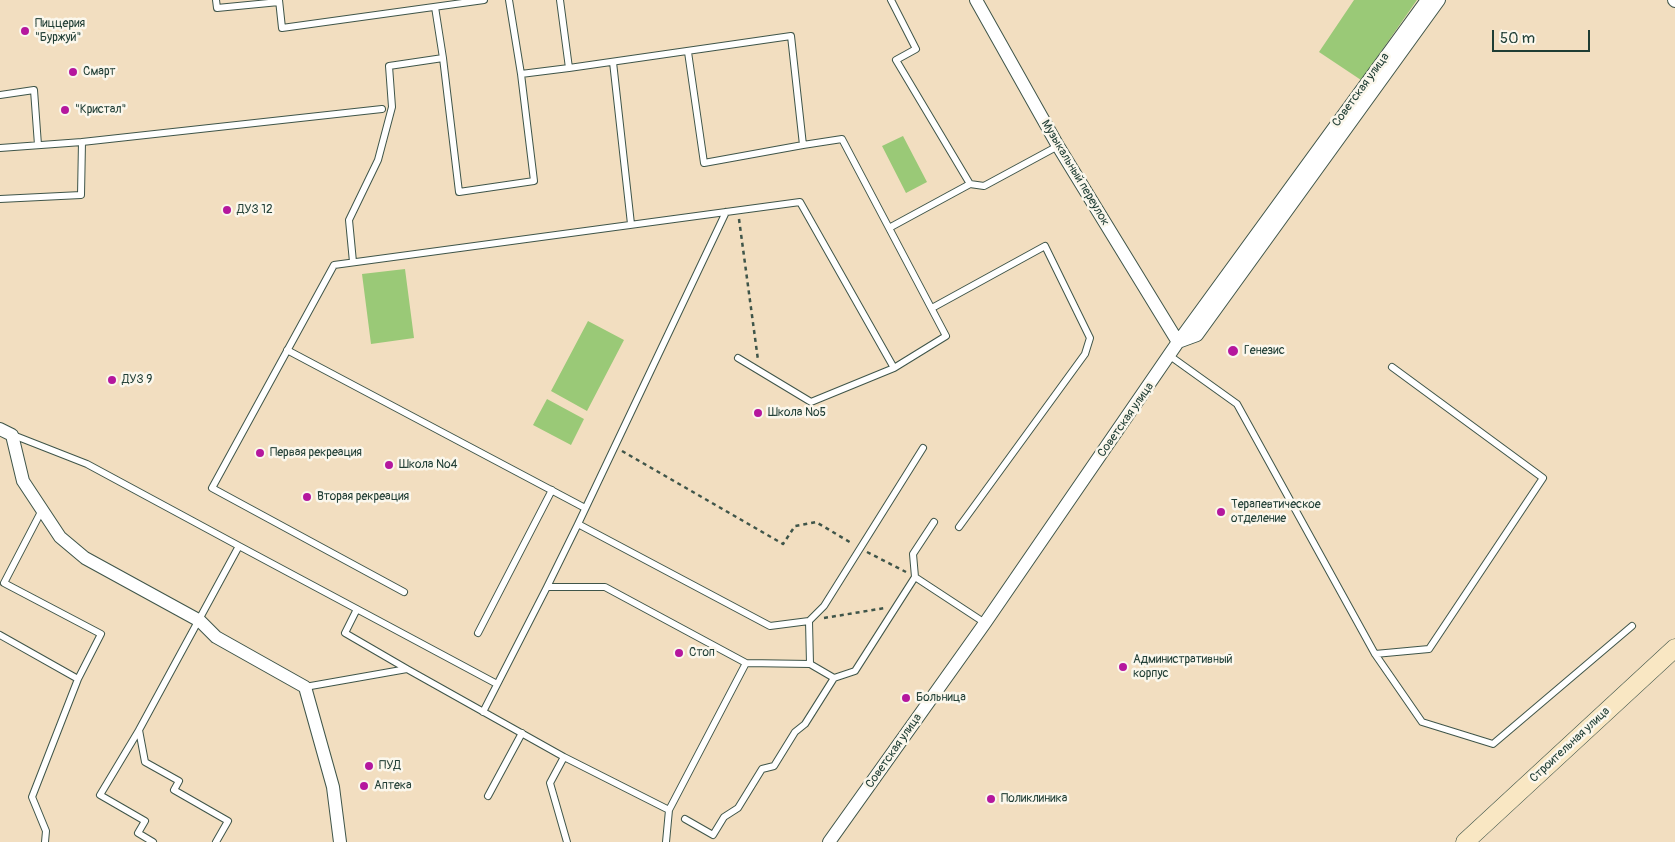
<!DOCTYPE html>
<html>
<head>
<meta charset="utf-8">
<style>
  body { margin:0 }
  #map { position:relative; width:1675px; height:842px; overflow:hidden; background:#f2dec0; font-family:Pangolin,sans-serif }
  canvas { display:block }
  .scale { position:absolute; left:1492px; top:30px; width:98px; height:22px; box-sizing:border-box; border:2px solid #1f3d34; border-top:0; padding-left:6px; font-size:15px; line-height:18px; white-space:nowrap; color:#1f3d34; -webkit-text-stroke:4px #fbf7ec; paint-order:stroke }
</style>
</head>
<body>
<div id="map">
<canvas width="1675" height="842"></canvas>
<div class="scale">50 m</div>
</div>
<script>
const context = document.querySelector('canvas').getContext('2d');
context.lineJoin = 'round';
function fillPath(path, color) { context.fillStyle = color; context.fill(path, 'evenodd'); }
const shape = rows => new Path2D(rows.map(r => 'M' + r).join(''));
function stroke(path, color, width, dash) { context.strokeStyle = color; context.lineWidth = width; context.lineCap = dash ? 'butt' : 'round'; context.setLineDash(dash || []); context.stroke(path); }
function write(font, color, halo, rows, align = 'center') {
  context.font = font + ' Pangolin,sans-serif'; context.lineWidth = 5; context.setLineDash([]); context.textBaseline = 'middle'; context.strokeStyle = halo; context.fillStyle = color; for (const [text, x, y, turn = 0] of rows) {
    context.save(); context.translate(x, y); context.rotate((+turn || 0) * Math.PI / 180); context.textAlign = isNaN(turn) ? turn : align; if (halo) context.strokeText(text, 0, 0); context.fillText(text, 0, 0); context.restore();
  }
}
const green = shape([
  [1354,0,1417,0,1361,80,1319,52],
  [903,136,927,182,906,193,882,146],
  [405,269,414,338,371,344,362,274],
  [588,321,624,340,587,411,551,391],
  [547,399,584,419,571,445,533,425]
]);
const path = shape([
  [739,219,758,360],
  [622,451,783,544,795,526,816,522,853,544],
  [867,552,906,572],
  [824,618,885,608]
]);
const lane = shape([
  [216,0,217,8,279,2],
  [279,0,282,28,484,0],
  [509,0,521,74],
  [891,0,916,49,896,60,970,184],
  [435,7,443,58,459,192,534,181,521,74,569,68,560,0],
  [688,52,704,163,803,145],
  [613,62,631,224],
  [569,68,791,36,803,145,842,139,889,228],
  [0,95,34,90,38,145],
  [0,148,82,142],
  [0,199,81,195,82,142,382,109],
  [353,262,349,220,378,160,392,107,389,66,443,58],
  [932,308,1045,246,1090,338,1085,354,959,527],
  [287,350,585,508],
  [1170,356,1237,404,1375,654,1422,722,1493,744,1632,626],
  [738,358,811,402,894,368,946,336,889,228,970,184,984,186,1058,146],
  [13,435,87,464,239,546,139,730,145,762,179,781,174,790,228,821,216,842],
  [42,510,4,583,101,634,78,679,32,797,46,831,45,842],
  [578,524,726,212],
  [239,546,497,684],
  [915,577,913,554,934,522],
  [547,587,578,524,770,626,809,621,824,606,923,448],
  [404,592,212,488,334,265,800,202,894,368],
  [357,609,345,633,407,669],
  [809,621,810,664,834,678],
  [478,633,552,490],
  [0,635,78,679],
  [1375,654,1429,649,1543,478,1392,367],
  [746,663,810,664],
  [305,687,407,669,564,757,669,810],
  [483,712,547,587,605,587,746,663,669,810,666,842],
  [139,730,100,795,145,821,138,833,153,842],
  [564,757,550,783,567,842],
  [488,796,522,733],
  [685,819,713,835,724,817,738,808,762,769,774,766,795,732,805,724,834,678,855,671,915,577,985,623]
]);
const street = shape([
  [976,0,1058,146,1178,342],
  [1674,0,1675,1],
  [1178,342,1197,335,1439,0],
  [0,429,12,435,23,481,60,537,85,558,200,621,216,637,305,687,333,787,340,842],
  [829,842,985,623,1178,342,1427,0]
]);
const secondary = shape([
  [1465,842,1675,648]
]);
const markers = [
  [25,31,5,"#b5179e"],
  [73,72,5,"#b5179e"],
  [65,110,5,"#b5179e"],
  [227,210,5,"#b5179e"],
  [1233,351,6,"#b5179e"],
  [112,380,5,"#b5179e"],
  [758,413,5,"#b5179e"],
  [260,453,5,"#b5179e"],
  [389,465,5,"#b5179e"],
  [307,497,5,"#b5179e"],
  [1221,512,5,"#b5179e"],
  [679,653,5,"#b5179e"],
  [1123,667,5,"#b5179e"],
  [906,698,5,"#b5179e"],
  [369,766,5,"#b5179e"],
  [364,786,5,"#b5179e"],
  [991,799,5,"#b5179e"]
];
const poiNames = [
  ["Пиццерия",35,24],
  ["\"Буржуй\"",35,38],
  ["Смарт",83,72],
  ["\"Кристал\"",75,110],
  ["ДУЗ 12",237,210],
  ["Генезис",1244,351],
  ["ДУЗ 9",122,380],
  ["Школа №5",768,413],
  ["Первая рекреация",270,453],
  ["Школа №4",399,465],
  ["Вторая рекреация",317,497],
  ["Терапевтическое",1231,505],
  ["отделение",1231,519],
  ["Стоп",689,653],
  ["Административный",1133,660],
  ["корпус",1133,674],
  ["Больница",916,698],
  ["ПУД",379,766],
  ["Аптека",374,786],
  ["Поликлиника",1001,799]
];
const streetNames = [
  ["Советская улица",1361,90,-54],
  ["Музыкальный переулок",1075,173,59],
  ["Советская улица",1126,420,-55],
  ["Строительная улица",1570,745,-43],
  ["Советская улица",894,751,-55]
];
fillPath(green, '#9ac977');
stroke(lane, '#3f5549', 8);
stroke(street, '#3f5549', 14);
stroke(secondary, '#3f5549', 19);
stroke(path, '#3f5549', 2.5, [4, 4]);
stroke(lane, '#fff', 6);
stroke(street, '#fff', 12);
stroke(secondary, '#f9e7c3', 18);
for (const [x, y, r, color] of markers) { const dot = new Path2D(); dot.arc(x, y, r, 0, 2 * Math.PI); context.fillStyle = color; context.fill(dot); stroke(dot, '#fbf7ec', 2); }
write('12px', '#1f3d34', '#fbf7ec', poiNames, 'left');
write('12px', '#1f3d34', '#fbf7ec', streetNames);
</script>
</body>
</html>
